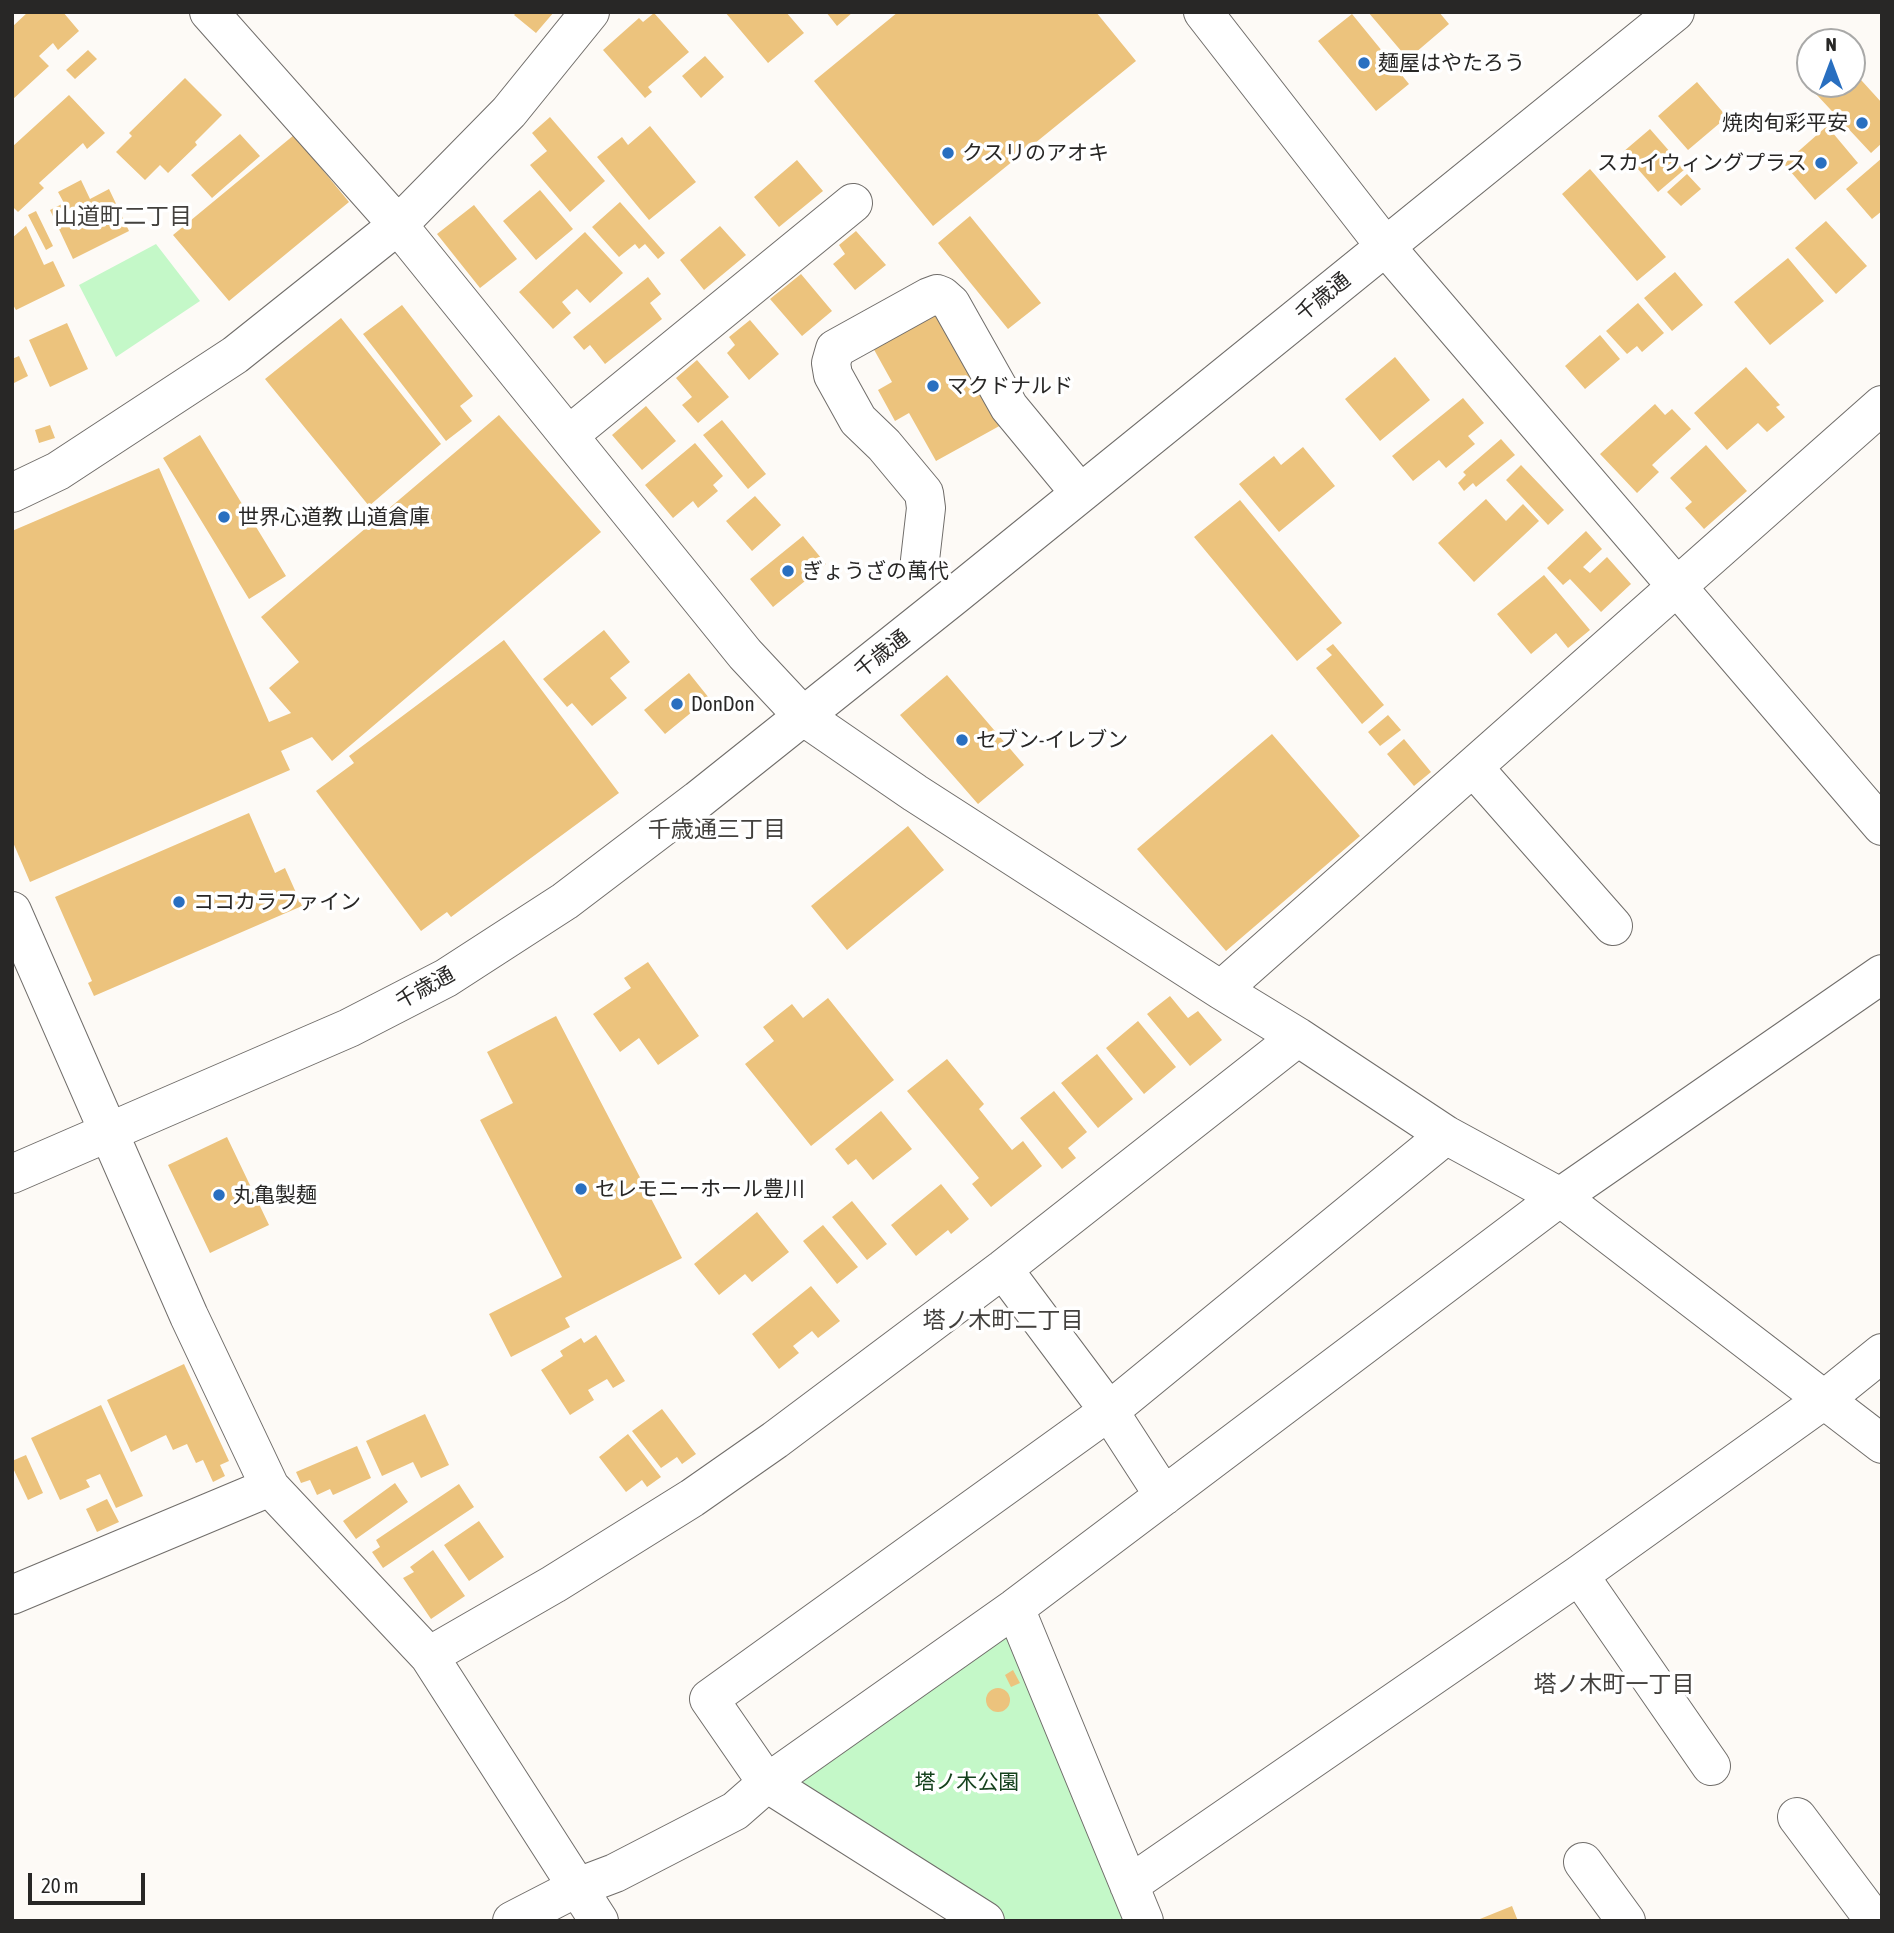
<!DOCTYPE html>
<html>
<head>
<meta charset="utf-8">
<style>
  body { margin:0 }
  #map { position:relative; width:1894px; height:1933px; overflow:hidden; background:#fdfaf6; font-family:"Asap Condensed",sans-serif }
  canvas { display:block }
  .frame { position:absolute; inset:0; border:14px solid #282726; pointer-events:none }
  .north { position:absolute; left:1796px; top:28px; width:70px; height:70px; box-sizing:border-box; background:#fff; border:2px solid #a9a9a8; border-radius:50%; rotate:0deg; font-size:19px; font-weight:700; line-height:28px; text-align:center; color:#282726 }
  .north::after { content:''; display:block; margin:auto; width:24px; height:32px; background:#296fc0; clip-path:polygon(50% 0,100% 100%,50% 72%,0 100%) }
  .scale { position:absolute; left:28px; top:1873px; width:117px; height:32px; box-sizing:border-box; border:4px solid #282726; border-top:0; padding-left:9px; font-size:21px; line-height:24px; white-space:nowrap; color:#282726; -webkit-text-stroke:5px #fff; paint-order:stroke }
</style>
</head>
<body>
<div id="map">
<canvas width="1894" height="1933"></canvas>
<div class="frame"></div>
<div class="north">N</div>
<div class="scale">20 m</div>
</div>
<script>
const context = document.querySelector('canvas').getContext('2d');
context.lineJoin = 'round';
function fillPath(path, color) { context.fillStyle = color; context.fill(path, 'evenodd'); }
const shape = rows => new Path2D(rows.map(r => 'M' + r).join(''));
function stroke(path, color, width, dash) { context.strokeStyle = color; context.lineWidth = width; context.lineCap = dash ? 'butt' : 'round'; context.setLineDash(dash || []); context.stroke(path); }
function write(font, color, halo, rows, align = 'center') {
  context.font = font + ' "Asap Condensed","Noto Sans JP",sans-serif'; context.lineWidth = 7; context.setLineDash([]); context.textBaseline = 'middle'; context.strokeStyle = halo; context.fillStyle = color; for (const [text, x, y, turn = 0] of rows) {
    context.save(); context.translate(x, y); context.rotate((+turn || 0) * Math.PI / 180); context.textAlign = isNaN(turn) ? turn : align; if (halo) context.strokeText(text, 0, 0); context.fillText(text, 0, 0); context.restore();
  }
}
const green = shape([
  [156,244,200,301,116,357,79,285],
  [1001,1637,1017,1640,1130,1921,1005,1921,799,1793,799,1781]
]);
const building = shape([
  [28,12,63,12,79,31,58,50,53,43,39,56,49,66,12,100,12,27],
  [517,12,554,12,536,33,514,15],
  [725,12,786,12,804,33,768,63],
  [826,12,853,12,837,26],
  [898,12,1096,12,1136,61,933,226,814,81],
  [1368,12,1439,12,1449,24,1408,59],
  [654,13,689,52,648,87,652,92,645,98,603,50,639,18,643,22],
  [1352,14,1409,84,1376,111,1318,41],
  [88,50,97,59,75,79,66,70],
  [705,56,724,77,701,98,682,76],
  [1852,70,1882,103,1882,143,1871,153,1816,94,1827,84,1852,84],
  [185,78,222,115,195,142,197,145,168,173,160,165,145,180,116,152,132,136,129,133],
  [1697,82,1727,117,1688,150,1658,116],
  [69,95,105,133,87,149,83,143,39,183,44,188,18,212,12,206,12,147],
  [550,117,605,181,570,212,530,165,547,151,532,133],
  [650,126,696,182,649,220,597,157,622,137,628,145],
  [1827,126,1858,163,1815,200,1784,164],
  [1650,129,1685,169,1658,192,1623,152],
  [240,134,260,156,212,198,191,175],
  [294,135,349,202,229,301,173,235],
  [1882,158,1882,211,1872,219,1846,189],
  [797,160,823,191,779,227,754,197],
  [1590,169,1666,257,1637,281,1562,194],
  [1687,174,1701,189,1681,206,1667,192],
  [81,180,90,199,109,189,129,231,73,259,50,210,64,203,58,192],
  [540,190,573,229,536,260,503,221],
  [620,202,665,253,658,259,645,244,639,249,635,244,619,257,592,227],
  [474,205,517,259,480,288,437,234],
  [36,211,53,246,46,250,28,215],
  [970,216,1041,303,1008,329,938,243],
  [1826,221,1867,266,1836,294,1795,248],
  [26,226,44,265,53,261,65,286,16,310,12,303,12,238],
  [720,226,746,255,704,290,680,260],
  [856,231,886,265,855,290,833,264,845,254,839,245],
  [585,232,623,273,590,303,577,289,562,302,571,313,553,329,519,292],
  [1788,258,1824,301,1770,345,1734,302],
  [1675,272,1703,305,1672,331,1644,298],
  [801,274,832,311,802,336,770,299],
  [648,277,661,294,650,303,662,319,605,364,590,345,584,350,573,337],
  [1638,303,1664,333,1642,352,1637,346,1627,354,1606,331],
  [402,305,473,396,460,406,472,421,446,441,363,334],
  [939,309,1003,424,936,461,909,413,895,421,878,390,892,382,872,346],
  [341,318,441,444,369,506,265,379],
  [750,320,779,354,749,380,727,353,735,345,729,337],
  [67,323,88,369,50,387,29,340],
  [1600,335,1620,359,1585,389,1565,366],
  [19,356,28,376,12,384,12,359],
  [1395,357,1430,400,1380,441,1345,399],
  [697,360,729,397,698,423,682,405,692,397,676,378],
  [1746,367,1780,405,1776,407,1785,417,1767,432,1758,423,1727,450,1694,413],
  [1463,398,1484,423,1468,436,1475,444,1446,468,1439,460,1413,481,1392,456],
  [1655,404,1665,415,1672,409,1691,429,1652,465,1659,472,1637,493,1600,454],
  [646,406,676,441,642,470,612,435],
  [499,415,601,532,332,761,312,737,281,751,290,770,30,882,12,840,12,531,159,468,269,722,291,713,269,688,299,662,261,617],
  [722,420,766,474,748,489,703,435],
  [50,425,55,438,39,443,35,430],
  [200,435,286,576,249,599,163,458],
  [1501,439,1515,455,1476,487,1473,483,1464,491,1458,483,1466,475,1463,472],
  [695,443,723,476,713,485,718,491,698,508,693,501,673,518,645,485],
  [1706,445,1747,491,1704,529,1685,508,1692,502,1670,478],
  [1303,447,1335,486,1279,532,1239,484,1274,456,1281,465],
  [1521,465,1564,510,1548,525,1506,480],
  [755,496,781,525,752,551,726,521],
  [1486,499,1506,521,1523,504,1539,521,1474,582,1438,543],
  [1240,500,1342,623,1297,661,1194,537],
  [1586,531,1602,549,1583,567,1590,573,1607,557,1631,584,1601,612,1570,579,1563,585,1547,568],
  [803,536,826,564,773,607,750,579],
  [1544,575,1590,630,1568,648,1556,633,1531,654,1497,614],
  [604,630,630,662,610,678,627,698,592,726,572,703,567,707,543,679],
  [504,640,619,793,451,917,447,912,421,931,316,791,354,763,349,756],
  [1333,644,1384,705,1362,724,1316,668,1332,655,1326,649],
  [689,673,709,698,665,734,644,710],
  [947,675,1024,765,978,804,900,715],
  [1388,715,1401,730,1380,746,1368,732],
  [1272,734,1360,836,1226,951,1137,849],
  [1404,739,1431,772,1414,786,1387,754],
  [249,813,275,873,285,868,302,906,94,996,88,983,92,981,55,897],
  [908,826,944,870,847,950,811,906],
  [648,962,699,1036,658,1065,639,1038,620,1052,593,1014,631,988,624,978],
  [1170,996,1188,1018,1198,1011,1222,1040,1190,1066,1147,1014],
  [828,998,894,1080,811,1146,745,1064,774,1041,763,1027,792,1004,803,1018],
  [556,1016,682,1258,565,1318,570,1327,511,1357,489,1314,562,1277,480,1120,513,1103,487,1052],
  [1138,1021,1176,1067,1144,1094,1106,1048],
  [1097,1054,1133,1099,1098,1128,1061,1083],
  [947,1059,984,1104,979,1109,1012,1150,1023,1141,1042,1166,991,1207,972,1184,979,1178,907,1091],
  [1054,1091,1087,1132,1068,1148,1076,1158,1062,1169,1020,1118],
  [881,1111,912,1149,873,1180,856,1159,848,1165,835,1149],
  [227,1137,269,1225,210,1253,168,1165],
  [941,1184,969,1219,951,1234,948,1230,916,1256,891,1225],
  [852,1201,887,1244,867,1260,832,1217],
  [757,1212,789,1252,752,1282,745,1274,719,1295,694,1264],
  [823,1225,858,1267,837,1284,803,1241],
  [811,1286,840,1321,818,1338,812,1331,793,1346,799,1353,779,1369,752,1334],
  [596,1335,625,1381,613,1388,607,1379,588,1390,594,1400,570,1415,541,1370,563,1356,560,1351,581,1338,584,1343],
  [184,1364,229,1461,220,1465,225,1476,213,1482,203,1460,196,1463,187,1444,173,1450,166,1435,131,1452,107,1400],
  [101,1405,143,1496,116,1508,100,1474,86,1480,90,1487,60,1500,31,1438],
  [662,1409,696,1454,682,1464,677,1457,661,1468,632,1431],
  [425,1414,449,1465,421,1478,413,1462,382,1476,366,1441],
  [628,1434,661,1477,647,1487,642,1480,626,1492,599,1457],
  [357,1446,371,1478,333,1495,330,1489,317,1495,310,1480,301,1483,296,1472],
  [26,1455,43,1493,28,1500,12,1466,12,1461],
  [395,1483,408,1502,356,1539,343,1521],
  [459,1484,474,1507,383,1568,372,1552,380,1547,376,1540],
  [107,1499,119,1522,97,1532,86,1509],
  [479,1521,504,1557,469,1581,444,1545],
  [433,1550,465,1596,431,1619,403,1578,414,1572,410,1567],
  [1013,1670,1020,1683,1011,1687,1005,1675],
  '986 1700a12 12 0 1 1 24 0a12 12 0 1 1-24 0Z',
  [1512,1906,1518,1921,1475,1921]
]);
const minor = shape([
  [209,12,398,225,745,654,803,716,915,793,1221,990,1298,1037,1446,1135,1560,1197,1882,1444],
  [1203,12,1385,246,1882,826],
  [569,435,853,203],
  [12,493,58,471,235,355,398,225,509,112,590,12],
  [920,560,926,508,924,493,884,445,858,420,833,375,831,363,835,349,929,297,937,294,942,296,951,304,1009,407,1080,493],
  [1473,767,1613,926],
  [12,911,189,1316,270,1487,429,1656,599,1921],
  [1221,990,1882,405],
  [12,1174,349,1028,446,978,565,901,698,800,955,595,1675,12],
  [1003,1269,1109,1411,1164,1496],
  [1579,1575,1711,1766],
  [12,1595,270,1487],
  [1015,1608,1144,1921],
  [429,1656,554,1584,692,1498,775,1440,1003,1269,1298,1037],
  [1797,1817,1875,1921],
  [1583,1862,1626,1921],
  [1129,1885,1579,1575,1825,1399,1882,1353],
  [512,1921,578,1887,615,1873,735,1811,767,1783,1015,1608,1560,1197,1882,974],
  [985,1921,767,1783,709,1699,1109,1411,1446,1135]
]);
const markers = [
  [1364,63,7,"#296fc0"],
  [1862,123,7,"#296fc0"],
  [948,153,7,"#296fc0"],
  [1821,163,7,"#296fc0"],
  [933,386,7,"#296fc0"],
  [224,517,7,"#296fc0"],
  [788,571,7,"#296fc0"],
  [677,704,7,"#296fc0"],
  [962,740,7,"#296fc0"],
  [179,902,7,"#296fc0"],
  [581,1189,7,"#296fc0"],
  [219,1195,7,"#296fc0"]
];
const poiNames = [
  ["麺屋はやたろう",1378,63],
  ["焼肉旬彩平安",1848,123,"right"],
  ["クスリのアオキ",962,153],
  ["スカイウィングプラス",1807,163,"right"],
  ["マクドナルド",947,386],
  ["世界心道教 山道倉庫",238,517],
  ["ぎょうざの萬代",802,571],
  ["DonDon",691,704],
  ["セブン-イレブン",976,740],
  ["ココカラファイン",193,902],
  ["セレモニーホール豊川",595,1189],
  ["丸亀製麺",233,1195]
];
const streetNames = [
  ["千歳通",1323,297,-39],
  ["千歳通",882,654,-38],
  ["千歳通",425,988,-29]
];
const parkNames = [
  ["塔ノ木公園",967,1782]
];
const neighbourhoodNames = [
  ["山道町二丁目",123,217],
  ["千歳通三丁目",717,830],
  ["塔ノ木町二丁目",1003,1321],
  ["塔ノ木町一丁目",1614,1685]
];
fillPath(green, '#c4f8c8');
fillPath(building, '#ecc37d');
stroke(minor, '#706d6a', 40);
stroke(minor, '#fff', 38);
for (const [x, y, r, color] of markers) { const dot = new Path2D(); dot.arc(x, y, r, 0, 2 * Math.PI); context.fillStyle = color; context.fill(dot); stroke(dot, '#fff', 2.5); }
write('21px', '#282726', '#fff', poiNames, 'left');
write('21px', '#282726', '#fff', streetNames);
write('21px', '#15411d', '#fff', parkNames);
write('23px', '#43413e', '#fff', neighbourhoodNames);
</script>
</body>
</html>
